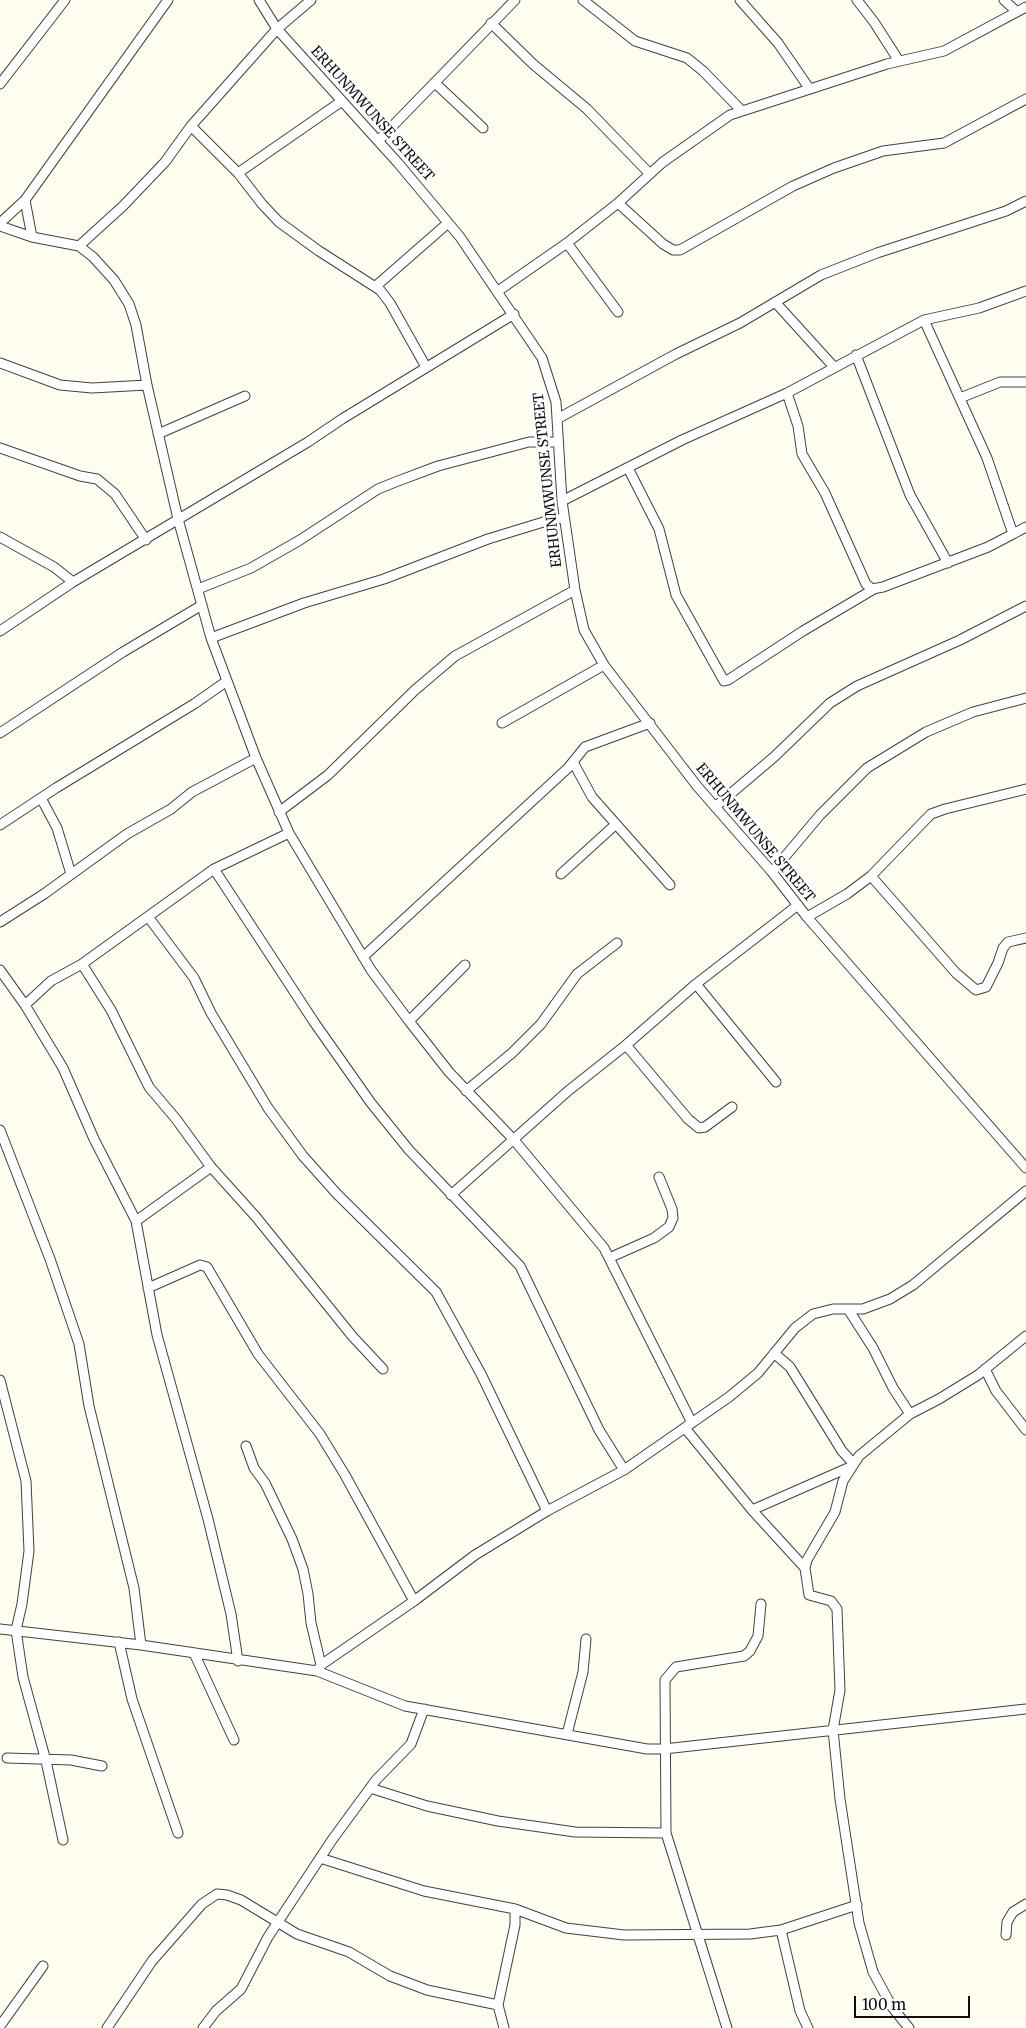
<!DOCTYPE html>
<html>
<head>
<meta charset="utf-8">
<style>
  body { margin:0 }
  #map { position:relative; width:1026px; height:2028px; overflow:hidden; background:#fefdf0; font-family:Merriweather,serif }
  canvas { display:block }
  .scale { position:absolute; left:854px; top:1996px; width:116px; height:22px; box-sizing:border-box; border:2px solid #0e0e0e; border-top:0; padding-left:6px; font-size:15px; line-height:18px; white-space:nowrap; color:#0e0e0e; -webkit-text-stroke:4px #fff; paint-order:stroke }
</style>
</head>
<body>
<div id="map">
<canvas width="1026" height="2028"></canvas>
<div class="scale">100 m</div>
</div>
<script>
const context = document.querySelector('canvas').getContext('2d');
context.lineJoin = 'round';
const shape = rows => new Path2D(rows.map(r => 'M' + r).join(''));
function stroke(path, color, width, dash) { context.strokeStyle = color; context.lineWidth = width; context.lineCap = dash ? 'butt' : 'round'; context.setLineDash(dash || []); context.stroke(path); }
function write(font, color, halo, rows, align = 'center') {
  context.font = font + ' Merriweather,serif'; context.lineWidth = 5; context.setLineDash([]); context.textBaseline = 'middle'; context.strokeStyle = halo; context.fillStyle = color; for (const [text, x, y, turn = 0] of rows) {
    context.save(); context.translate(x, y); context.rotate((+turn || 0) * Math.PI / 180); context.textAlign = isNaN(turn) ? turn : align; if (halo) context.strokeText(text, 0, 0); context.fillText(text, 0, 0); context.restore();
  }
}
const minor = shape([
  [259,0,277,29,398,163,460,237,542,358,556,402,562,501,575,590,584,630,604,665,697,786,772,872,807,917,1026,1168],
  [583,0,635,41,687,58,703,71,742,111],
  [740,0,778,43,809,88],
  [857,0,874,22,899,61],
  [1004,0,1017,12],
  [491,23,533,64,587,109,649,173],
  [435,83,483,128],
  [0,84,65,0],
  [191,126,238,173,262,204,279,222,319,251,380,290,390,303,426,367],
  [378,141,515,0],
  [238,173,342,101],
  [25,200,32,237],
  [618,203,663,244,673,250,680,250,793,186,834,168,883,151,944,143,1026,99],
  [0,223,25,200,168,0],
  [0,226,32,237,79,246,93,257,114,280,129,304,136,325,147,385,178,519,211,638,256,758,289,833,371,970,409,1021,449,1072,514,1140,604,1248,692,1423],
  [567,243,618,312],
  [79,246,123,206,165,162,191,126,277,29,311,0],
  [376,286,448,223],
  [498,291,567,243,618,203,663,162,730,115,887,64,944,51,1026,7],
  [775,302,834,367],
  [924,320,987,458,1013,534,1026,527],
  [856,355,910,495,948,563],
  [0,363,60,385,92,388,147,385],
  [787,393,798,426,802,454,825,493,866,584,872,589,883,587,988,547,1013,534],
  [960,398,1000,382,1026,382],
  [557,419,676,354,740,323,821,275,877,253,1006,211,1026,201],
  [158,434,245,396],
  [0,448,80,476,97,479,115,494,146,540],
  [628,468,659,529,676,595,724,681,728,680,803,631,874,589],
  [562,501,682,440,787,393,924,320,979,308,1026,291],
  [0,537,54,567,73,582],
  [198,589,251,568,300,540,378,489,398,481,438,466,529,442,557,442],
  [0,631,73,582,308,442,342,419,514,314],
  [211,638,304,603,384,579,488,539,550,520,563,518],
  [502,723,604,665],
  [0,733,123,652,202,605],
  [573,762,592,797,670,885],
  [41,798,57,828,71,874],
  [715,807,774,757,830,703,857,686,960,640,1026,606],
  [279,812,328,775,415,690,455,656,575,590],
  [0,825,56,788,194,704,227,681],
  [214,869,314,1022,371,1103,409,1150,520,1266,599,1430,624,1470],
  [772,872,820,815,867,768,926,732,973,712,1026,698],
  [561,874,615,825],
  [871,876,956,973,976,990,986,987,998,963,1003,948,1008,942,1026,938],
  [807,917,847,894,871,876,931,814,945,809,1026,789],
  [149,918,194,978,211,1013,268,1108,303,1156,337,1194,436,1292,481,1374,547,1511],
  [0,922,44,894,127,834,171,809,192,792,256,758],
  [363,957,568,768,585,747,650,723],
  [82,964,111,1010,149,1087,176,1119,211,1167,256,1217,353,1337,383,1369],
  [0,970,25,1005,63,1068,94,1139,136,1221,157,1335,208,1519,231,1614,238,1661],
  [696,984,776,1082],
  [25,1005,51,981,82,964,214,869,289,833],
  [409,1021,465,965],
  [626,1045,688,1119,699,1128,705,1127,732,1107],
  [466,1091,512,1053,541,1024,577,974,617,943],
  [0,1130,50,1259,79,1344,89,1406,134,1588,141,1645],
  [451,1195,568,1091,626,1045,696,984,798,905],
  [136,1221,211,1167],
  [609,1258,654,1238,669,1227,673,1218,672,1209,659,1177],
  [148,1288,200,1265,207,1267,258,1354,320,1434,345,1475,414,1601],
  [848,1309,873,1348,893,1388,910,1414],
  [774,1353,790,1367,842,1451,853,1463],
  [985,1369,996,1391,1026,1430],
  [0,1380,26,1481,29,1551,22,1604,16,1630,23,1677,46,1761,63,1840],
  [685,1428,752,1510,805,1568,809,1595,831,1601,837,1609,840,1690,833,1730,840,1799,859,1923,873,1972,892,2007,909,2028],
  [246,1446,254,1468,265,1483,292,1539,303,1569,308,1594,311,1623,321,1665],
  [752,1510,850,1467],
  [805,1568,807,1560,835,1512,843,1481,859,1456,910,1414,939,1399,978,1375,1026,1336],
  [0,1629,141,1645,317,1671,405,1706,647,1749,664,1749,1026,1709],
  [119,1642,132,1699,178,1833],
  [194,1653,234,1740],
  [317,1671,321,1665,414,1601,475,1555,547,1511,624,1470,729,1397,758,1373,795,1328,813,1314,833,1309,863,1309,890,1299,913,1285,1026,1191],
  [567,1734,583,1672,586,1639],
  [7,1758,71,1760,102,1766],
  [370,1788,427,1806,498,1821,575,1832,666,1833],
  [320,1858,424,1891,515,1909,515,1925,498,2005,504,2028],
  [515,1909,566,1928,624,1935,750,1934,781,1930,800,2011,808,2028],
  [781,1930,857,1905],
  [1006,1935,1007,1922,1013,1912,1026,1904],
  [0,2026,43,1966],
  [107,2028,152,1961,202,1904,217,1894,227,1895,241,1900,297,1934,349,1952,390,1976,427,1990,498,2005],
  [203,2028,216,2011,241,1989,268,1937,332,1840,376,1780,411,1744,424,1709],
  [727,2028,666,1833,665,1680,676,1667,744,1656,750,1651,758,1636,761,1604]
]);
const streetNames = [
  ["ERHUNMWUNSE STREET",372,114,48],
  ["ERHUNMWUNSE STREET",548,480,-96],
  ["ERHUNMWUNSE STREET",755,833,50]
];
stroke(minor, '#414141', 11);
stroke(minor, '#fff', 9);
write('14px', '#0e0e0e', '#fff', streetNames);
</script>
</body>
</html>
